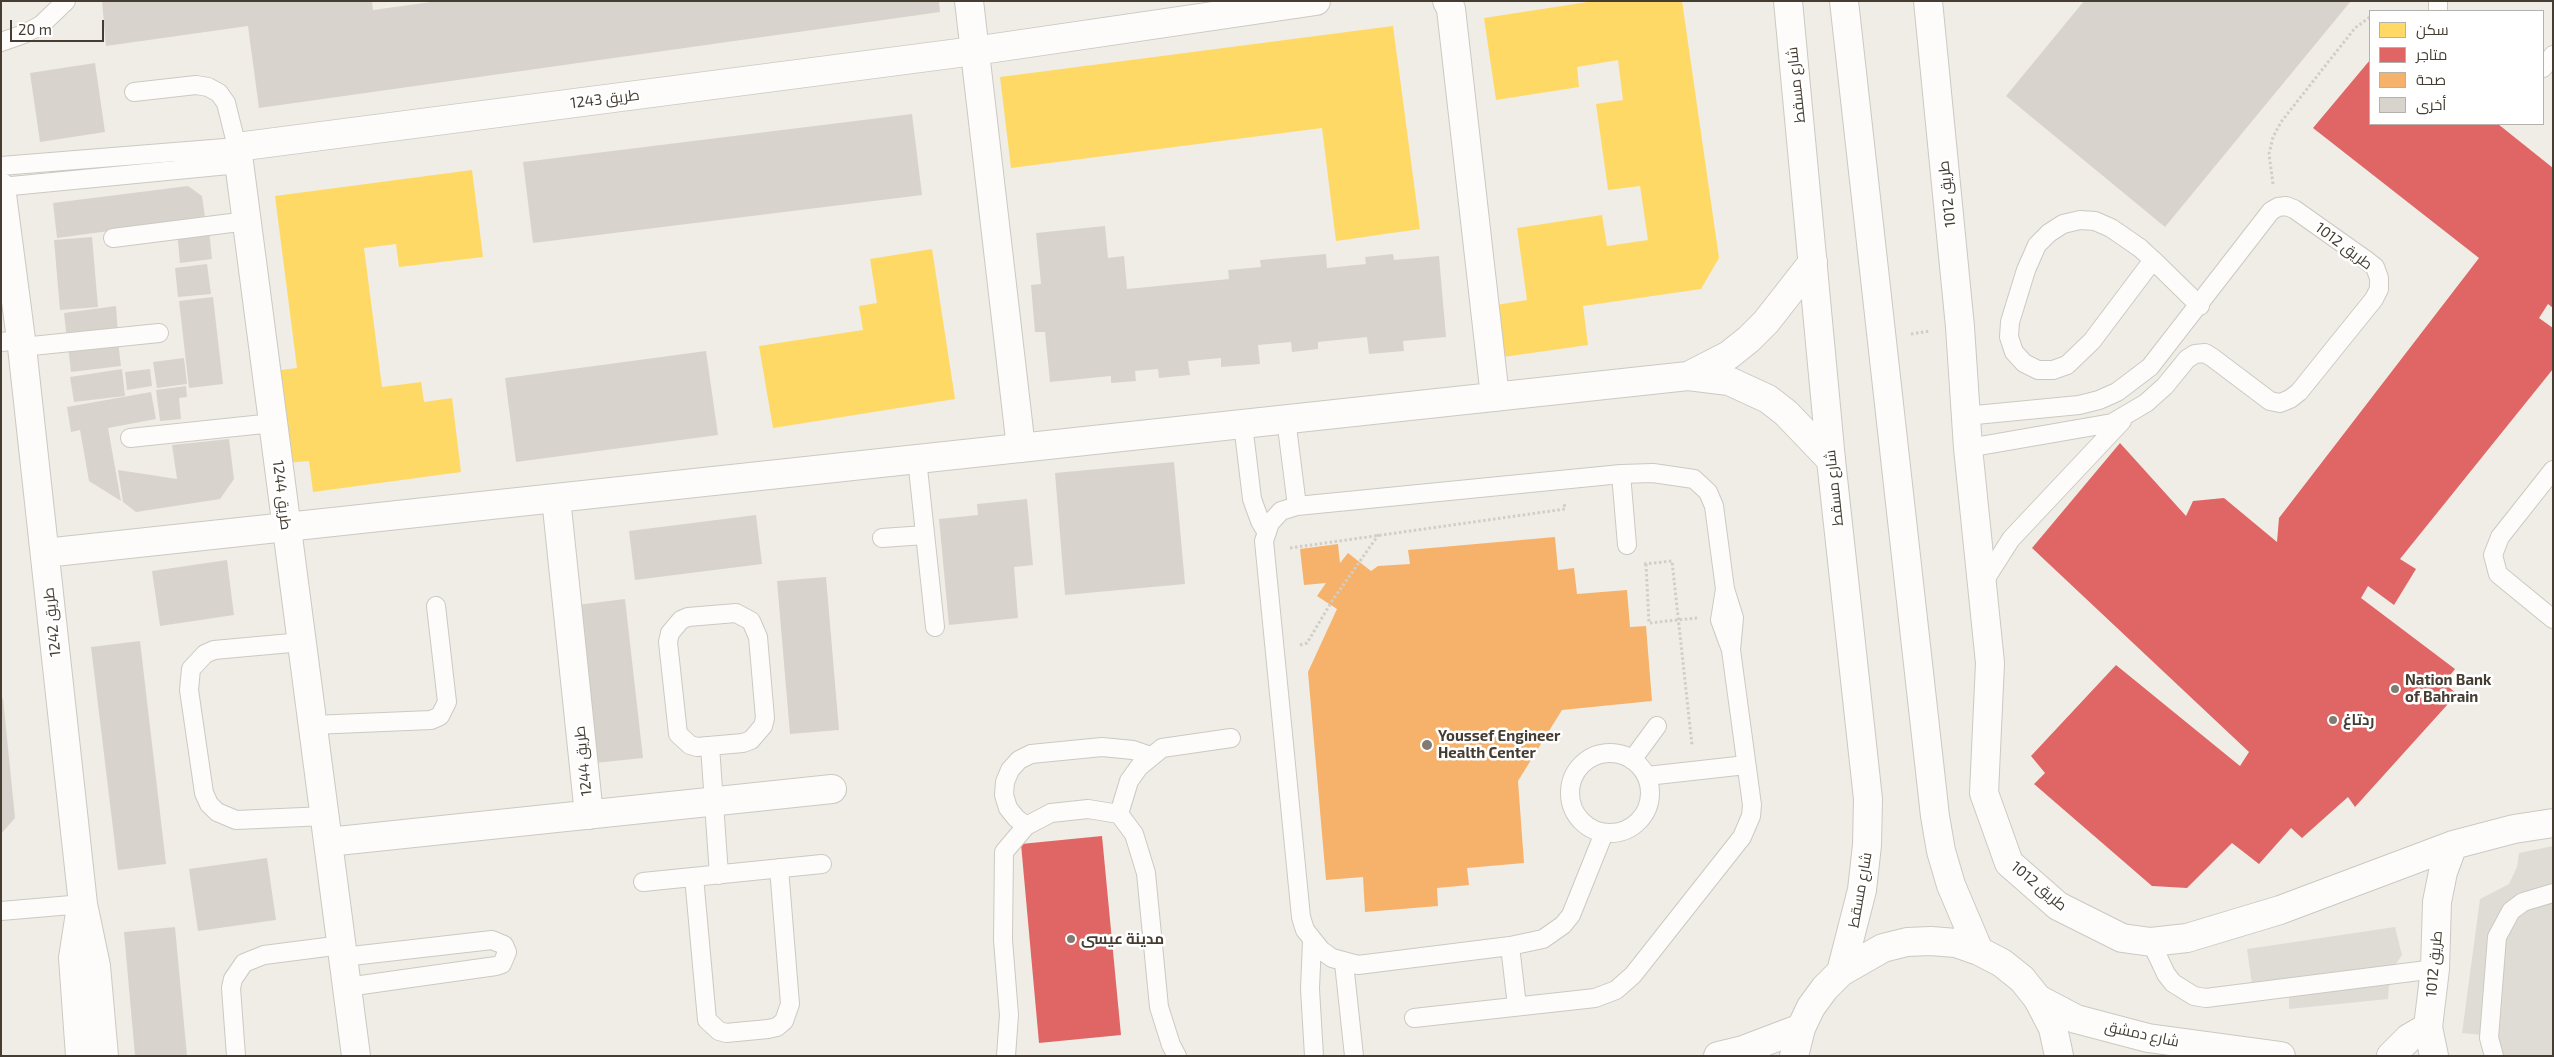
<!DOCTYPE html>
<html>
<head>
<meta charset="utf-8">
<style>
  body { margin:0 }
  #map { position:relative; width:2554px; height:1057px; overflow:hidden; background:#f0ede6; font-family:"Exo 2",Cairo,sans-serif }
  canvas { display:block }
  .frame { position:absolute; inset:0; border:2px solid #453d32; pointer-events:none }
  .legend { position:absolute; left:2369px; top:10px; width:175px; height:115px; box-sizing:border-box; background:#fff; border:1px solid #b5b1ad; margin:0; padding:6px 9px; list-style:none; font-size:15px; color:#453d32 }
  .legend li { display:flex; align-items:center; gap:10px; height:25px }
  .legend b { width:25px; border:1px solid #b5b1ad }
  .scale { position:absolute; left:10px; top:20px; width:94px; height:22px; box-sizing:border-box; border:2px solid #453d32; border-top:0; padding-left:6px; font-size:15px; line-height:18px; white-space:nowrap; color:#453d32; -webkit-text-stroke:4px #fff; paint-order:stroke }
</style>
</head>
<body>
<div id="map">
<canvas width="2554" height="1057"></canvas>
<div class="frame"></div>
<ul class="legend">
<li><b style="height:14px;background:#ffd966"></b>سكن</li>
<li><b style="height:14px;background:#e06666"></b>متاجر</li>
<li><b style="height:14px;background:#f6b26b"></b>صحة</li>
<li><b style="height:14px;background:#d8d4cd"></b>أخرى</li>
</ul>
<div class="scale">20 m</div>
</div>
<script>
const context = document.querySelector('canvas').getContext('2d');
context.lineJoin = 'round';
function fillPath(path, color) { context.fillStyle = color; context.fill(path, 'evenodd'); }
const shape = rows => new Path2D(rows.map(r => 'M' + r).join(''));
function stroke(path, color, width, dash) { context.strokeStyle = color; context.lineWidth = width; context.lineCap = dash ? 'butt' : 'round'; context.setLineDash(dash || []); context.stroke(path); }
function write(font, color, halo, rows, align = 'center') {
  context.font = font + ' "Exo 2",Cairo,sans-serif'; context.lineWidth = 5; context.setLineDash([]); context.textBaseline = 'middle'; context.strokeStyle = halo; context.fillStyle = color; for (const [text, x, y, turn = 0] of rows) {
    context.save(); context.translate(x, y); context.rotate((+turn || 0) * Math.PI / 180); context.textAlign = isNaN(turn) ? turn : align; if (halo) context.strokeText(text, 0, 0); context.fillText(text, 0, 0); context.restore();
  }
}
const parking = shape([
  [2553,846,2553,1056,2487,1056,2483,1035,2462,1033,2480,899,2509,884,2517,867,2519,853],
  [2395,927,2402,955,2390,973,2388,999,2289,1009,2289,992,2254,999,2247,949]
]);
const homes = shape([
  [1594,1,1682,1,1719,258,1701,289,1583,306,1588,345,1503,357,1496,305,1527,300,1517,228,1602,215,1607,246,1648,240,1640,186,1608,190,1596,104,1623,100,1618,60,1577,67,1579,87,1496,100,1484,18],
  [1393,26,1420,229,1336,241,1322,128,1011,168,1000,77],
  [472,170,483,257,399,267,396,244,364,248,382,387,421,382,424,402,452,398,461,472,313,492,309,461,285,463,273,371,297,368,275,196],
  [932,249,955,399,773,428,759,346,863,330,859,306,877,303,870,259]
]);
const shops = shape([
  [2370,60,2370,124,2498,124,2553,168,2553,308,2548,304,2539,318,2553,328,2553,369,2400,559,2416,569,2394,605,2368,586,2361,598,2455,669,2444,683,2457,694,2355,807,2348,797,2302,838,2291,828,2259,864,2232,843,2187,888,2152,886,2034,784,2045,773,2031,756,2116,665,2240,766,2249,752,2032,548,2120,443,2186,516,2193,501,2224,498,2277,542,2279,518,2479,258,2313,128],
  [1102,836,1121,1035,1039,1043,1021,844]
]);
const health = shape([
  [1555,537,1558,570,1574,568,1577,594,1627,590,1630,627,1646,626,1652,701,1562,710,1518,781,1524,863,1467,868,1469,885,1437,888,1438,906,1365,912,1363,877,1326,880,1308,672,1337,609,1317,596,1326,583,1304,585,1300,549,1338,544,1340,563,1348,553,1371,571,1378,566,1410,564,1408,550]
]);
const building = shape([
  [102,1,372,1,373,10,438,1,939,1,940,12,259,108,248,26,106,46],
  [2084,1,2351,1,2165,227,2006,96],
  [95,63,105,132,40,142,30,73],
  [912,114,922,195,533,243,523,162],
  [188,186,202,196,206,224,176,222,57,238,53,203],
  [1105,226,1108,258,1124,256,1127,289,1229,279,1228,270,1261,267,1260,260,1326,254,1327,268,1366,264,1365,257,1393,254,1394,260,1439,256,1446,337,1403,341,1404,351,1369,354,1367,337,1318,342,1318,349,1292,352,1291,342,1258,345,1260,364,1221,367,1221,358,1188,361,1190,375,1159,378,1158,369,1135,371,1136,381,1111,383,1111,376,1050,382,1045,332,1035,332,1031,285,1041,284,1036,233],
  [209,229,212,259,180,263,177,232],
  [92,237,98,307,60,310,54,240],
  [207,264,211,294,178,297,175,268],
  [213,297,223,384,189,388,179,301],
  [116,306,118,334,67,340,64,313],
  [118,341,121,366,71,372,68,347],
  [706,351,718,435,516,462,505,378],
  [184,358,187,384,157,388,153,362],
  [122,369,125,396,74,402,70,377],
  [150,369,152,386,127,390,125,372],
  [186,386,187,397,179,398,181,419,160,421,156,390],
  [151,392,156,419,108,428,121,501,89,481,80,430,71,432,67,407],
  [229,439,234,479,220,499,136,512,123,502,118,470,177,479,172,445],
  [1174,462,1185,584,1065,595,1055,473],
  [1027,499,1033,565,1014,567,1018,618,949,625,939,519,978,515,977,504],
  [756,515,762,564,635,580,629,531],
  [227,560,234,615,160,626,152,571],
  [826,577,839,730,790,734,777,581],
  [625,599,643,758,595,763,577,605],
  [140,641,166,864,118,870,91,647],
  [3,698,15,818,1,834,1,699],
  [267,858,276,920,198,931,189,869],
  [175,927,187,1056,135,1056,124,932]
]);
const path = shape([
  [2273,184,2269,154,2273,137,2281,122,2355,28,2370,17],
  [1911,334,1930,331],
  [1290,548,1565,509,1564,503],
  [1644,564,1672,561,1692,745],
  [1646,564,1649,623,1697,618],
  [1300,645,1307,643,1332,601,1379,534]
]);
const service = shape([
  [2438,11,2438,1],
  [1,42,24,34,41,25,66,1],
  [2543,68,2553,55],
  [1,166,237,147,226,103,219,93,208,87,196,85,134,92],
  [1,187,239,164],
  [113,238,247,221],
  [2153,260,2092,341,2067,365,2053,370,2038,370,2024,363,2014,352,2009,337,2010,322,2026,270,2037,245,2049,233,2063,224,2080,220,2095,221,2111,228,2140,248,2153,260,2200,306],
  [1,342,21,340],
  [22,347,159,333],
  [1965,416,2079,405,2099,400,2117,392,2150,367,2271,211,2278,207,2286,206,2294,209,2366,260,2375,267,2379,278,2379,289,2374,299,2299,392,2290,399,2280,403,2270,401,2213,358,2205,353,2195,354,2187,359,2165,386,2146,403,2112,423,1968,448],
  [1286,419,1297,506],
  [1243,424,1252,499,1260,521,1266,531],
  [130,438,273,423],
  [917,459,935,627],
  [2553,470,2500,537,2493,555,2498,574,2553,619],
  [1621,474,1627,545],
  [882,538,925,535],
  [1983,583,2011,539,2122,421],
  [736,613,751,621,758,637,765,718,763,726,751,740,743,743,697,747,690,745,678,734,668,642,670,633,681,620,688,617,736,613],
  [302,642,214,650,205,654,191,669,189,690,204,793,209,804,217,812,236,820,325,816],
  [313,725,431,720,440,716,447,702,436,606],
  [710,746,719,875],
  '1570 793a40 40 0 1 1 80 0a40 40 0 1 1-80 0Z',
  [1632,760,1657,726],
  [1647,776,1746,765],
  [1119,814,1129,781,1139,767,1162,748,1231,738],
  [1026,826,1016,818,1008,808,1004,795,1005,782,1010,770,1019,760,1031,754,1102,747,1133,750,1150,756],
  [1604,833,1571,915,1563,925,1543,939,1510,946,1358,965,1332,958,1321,950,1305,930,1301,917,1264,541,1270,523,1281,511,1297,506,1621,474,1653,473,1694,479,1708,492,1714,506,1725,589,1734,618,1731,650],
  [694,877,707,1020,719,1031,726,1033,768,1029,777,1027,784,1021,790,1004,779,868],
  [643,882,822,864],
  [1,911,83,904],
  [1312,941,1310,989,1314,1056],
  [2151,942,2166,974,2173,983,2194,996,2206,998,2435,969],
  [1510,946,1517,1006],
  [343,957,492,940,504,945,507,952,502,964,496,966,347,987],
  [1344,963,1354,1056],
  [1414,1018,1595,998,1616,990,1633,975,1742,837,1751,816,1752,805,1731,650,1720,620,1725,589],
  [236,1056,231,988,233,979,244,963,264,955,342,945],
  [1006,1056,1009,1015,1003,940,1004,852,1026,826,1051,813,1088,809,1119,814,1134,834,1146,873,1159,1007,1171,1045,1177,1056],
  [2494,1056,2489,1038,2497,937,2511,911,2523,902,2553,893]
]);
const minor = shape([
  [969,1,1021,448],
  [1447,1,1451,9,1495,397],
  [1928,1,1960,327,1968,448,1990,663,1984,793,2009,863,2058,906,2122,938,2151,942,2187,938,2280,910,2453,845,2514,829,2553,823],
  [1,187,22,347,83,904,96,966,104,1056],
  [1688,376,1729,355,1749,339,1766,322,1813,262],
  [556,498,589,815],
  [45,553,1688,376,1729,381,1768,399,1786,413,1831,460],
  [328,842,832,789],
  [2038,999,2076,1019,2148,1038,2281,1056],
  [80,1056,73,958,80,913],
  [356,1056,237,147,974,51,1316,1],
  [2391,1056,2409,1038,2428,1027],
  [2434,1056,2428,1027,2435,969,2437,902,2443,872,2453,845]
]);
const tertiary = shape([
  [1788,1,1831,460,1868,799,1867,845,1862,890,1841,972],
  [1844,1,1935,816,1941,851,1951,885,1979,951],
  [1718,1056,1743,1050,1801,1028],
  [1794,1056,1801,1028,1811,1007,1825,988,1841,972,1883,948,1907,942,1931,941,1956,943,1979,951,2002,963,2022,979,2038,999,2053,1028,2059,1056]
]);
const markers = [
  [2395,689,5,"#817b71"],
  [2333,720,5,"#817b71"],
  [1427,745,6,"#817b71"],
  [1071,939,5,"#817b71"]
];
const streetNames = [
  ["شارع مسقط",1796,85,-96],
  ["طريق 1243",605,99,-7],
  ["طريق 1012",1947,194,-96],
  ["طريق 1012",2344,246,37],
  ["شارع مسقط",1834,488,-96],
  ["طريق 1244",282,495,83],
  ["طريق 1242",52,622,-96],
  ["طريق 1244",583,761,-96],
  ["طريق 1012",2039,886,40],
  ["شارع مسقط",1860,890,-80],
  ["طريق 1012",2434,964,-85],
  ["شارع دمشق",2142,1034,12]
];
const poiNames = [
  ["Nation Bank",2405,680],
  ["of Bahrain",2405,697],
  ["ردتاغ",2343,720],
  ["Youssef Engineer",1438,736],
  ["Health Center",1438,753],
  ["مدينة عيسى",1081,939]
];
fillPath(parking, '#dfdcd6');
fillPath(homes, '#ffd966');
fillPath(shops, '#e06666');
fillPath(health, '#f6b26b');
fillPath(building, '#d8d4cd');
stroke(service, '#ccc9c2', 20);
stroke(minor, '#ccc9c2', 30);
stroke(tertiary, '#ccc9c2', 30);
stroke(path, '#d1cdc8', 3, [2.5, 2.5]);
stroke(service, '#fdfcfb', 18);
stroke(minor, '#fdfcfb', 28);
stroke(tertiary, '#fdfcfb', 28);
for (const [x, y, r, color] of markers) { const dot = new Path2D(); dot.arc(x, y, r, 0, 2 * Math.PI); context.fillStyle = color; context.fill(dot); stroke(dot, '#fff', 2); }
write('15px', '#453d32', '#fff', streetNames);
write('bold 15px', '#453d32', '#fff', poiNames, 'left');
</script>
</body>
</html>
